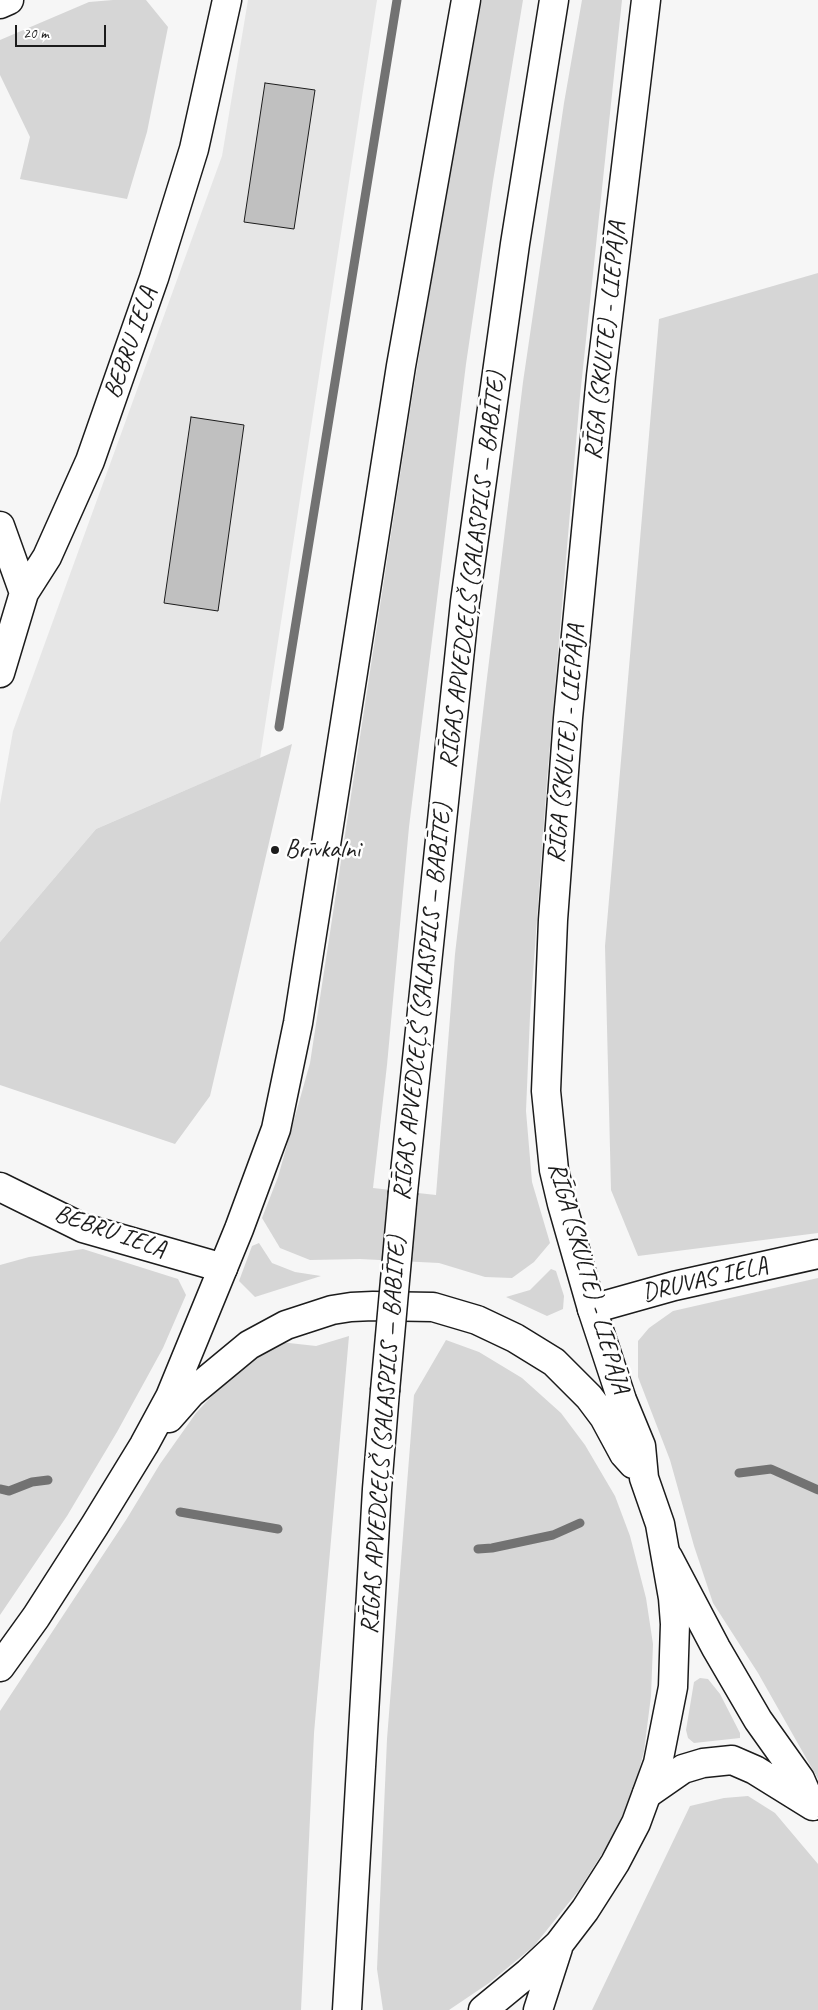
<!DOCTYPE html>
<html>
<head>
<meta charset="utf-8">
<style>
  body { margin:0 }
  #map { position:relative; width:818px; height:2010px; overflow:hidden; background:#f6f6f6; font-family:Caveat,sans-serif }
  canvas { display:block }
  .scale { position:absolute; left:15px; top:25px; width:91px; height:22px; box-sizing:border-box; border:2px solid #1c1c1c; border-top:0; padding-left:6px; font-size:15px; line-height:18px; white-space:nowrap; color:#1c1c1c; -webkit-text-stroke:4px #fff; paint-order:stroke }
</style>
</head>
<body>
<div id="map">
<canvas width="818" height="2010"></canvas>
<div class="scale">20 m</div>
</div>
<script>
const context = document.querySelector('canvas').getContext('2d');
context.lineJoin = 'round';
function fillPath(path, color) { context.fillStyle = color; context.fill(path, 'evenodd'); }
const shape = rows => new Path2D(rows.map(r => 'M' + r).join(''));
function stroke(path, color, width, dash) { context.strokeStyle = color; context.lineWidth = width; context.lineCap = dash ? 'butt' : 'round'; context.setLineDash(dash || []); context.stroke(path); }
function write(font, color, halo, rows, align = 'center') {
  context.font = font + ' Caveat,sans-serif'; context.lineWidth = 5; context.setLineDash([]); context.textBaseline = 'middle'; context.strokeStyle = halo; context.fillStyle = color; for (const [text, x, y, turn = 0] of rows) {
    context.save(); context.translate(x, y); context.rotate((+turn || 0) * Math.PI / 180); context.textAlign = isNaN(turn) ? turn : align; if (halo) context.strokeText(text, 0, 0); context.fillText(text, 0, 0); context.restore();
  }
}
const built = shape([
  [248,0,377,0,260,758,96,829,0,942,0,804,13,731,222,156]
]);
const green = shape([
  [113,0,146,0,168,27,147,132,127,199,20,179,30,137,0,75,0,40,89,2],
  [482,0,523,0,493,181,466,364,409,827,387,1065,373,1188,436,1195,455,954,486,686,523,382,564,103,582,0,622,0,580,396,547,780,530,1016,526,1111,532,1182,550,1243,534,1262,512,1278,485,1277,439,1263,360,1259,310,1260,280,1248,262,1218,278,1177,310,1063,409,417,445,197],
  [818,273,818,1233,638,1256,611,1190,605,946,659,319],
  [292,744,210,1096,175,1144,0,1085,0,942,96,829],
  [259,1243,272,1263,295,1272,321,1276,255,1297,239,1281,252,1246],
  [83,1249,178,1279,186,1295,163,1348,117,1432,67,1516,0,1615,0,1265,29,1257],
  [551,1269,556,1271,564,1296,563,1309,547,1316,506,1297,530,1290],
  [818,1278,818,1779,758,1673,713,1603,694,1546,670,1460,638,1377,638,1341,649,1328,673,1311],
  [349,1336,314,1733,301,2010,0,2010,0,1711,126,1520,160,1464,196,1413,236,1370,280,1342,316,1346],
  [446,1340,479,1352,522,1378,561,1413,585,1445,615,1496,630,1536,646,1598,653,1644,651,1696,644,1751,633,1793,610,1841,579,1890,534,1946,489,1983,449,2010,383,2010,377,1969,387,1739,414,1395],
  [700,1678,708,1679,720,1694,740,1733,740,1738,694,1743,688,1738,686,1730,694,1682],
  [748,1796,775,1813,818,1864,818,2010,592,2010,690,1806,724,1798]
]);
const stream = shape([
  [279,727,397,0],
  [739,1473,771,1469,818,1490],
  [0,1489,9,1491,32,1482,48,1480],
  [180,1512,278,1529],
  [478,1549,492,1548,553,1535,580,1523]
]);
const building = shape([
  [265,83,315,90,294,229,244,222,265,83],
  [191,417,244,425,218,611,164,603,191,417]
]);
const street = shape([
  [0,4,9,0],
  [0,526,24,593],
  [0,673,24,593,47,557,90,461,154,278,194,149,227,0],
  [0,1187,83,1228,223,1268],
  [592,1309,674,1286,818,1254]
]);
const secondary = shape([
  [668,1557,716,1648,758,1720,800,1779,811,1804],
  [647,1794,683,1769,703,1763,732,1760,755,1770,813,1806]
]);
const highway = shape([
  [403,1192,465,602,515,244,554,0],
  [169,1418,191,1393,249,1345,286,1325,332,1310,351,1307,373,1306,433,1307,477,1320,515,1338,554,1362,589,1397,604,1417,624,1454,633,1464],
  [0,1667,36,1617,95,1525,144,1445,170,1397,239,1229,276,1129,298,1023,401,366,466,0],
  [347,2010,377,1489,385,1391],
  [483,2010,528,1973,559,1944,585,1910,615,1863,636,1823,658,1763,673,1687,675,1624,673,1598,660,1524,644,1478,641,1446,622,1400,592,1309,562,1204,554,1170,546,1091,553,920,568,718,601,376,646,0],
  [538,2010,558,1948]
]);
const highwayBridge = shape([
  [385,1391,403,1192]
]);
const markers = [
  [275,850,5,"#1c1c1c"]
];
const streetNames = [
  ["RĪGA (SKULTE) - LIEPĀJA",606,341,-84],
  ["BEBRU IELA",131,343,-71],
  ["RĪGAS APVEDCEĻŠ (SALASPILS — BABĪTE)",473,570,-83],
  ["RĪGA (SKULTE) - LIEPĀJA",567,744,-85],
  ["RĪGAS APVEDCEĻŠ (SALASPILS — BABĪTE)",423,1002,-84],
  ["BEBRU IELA",110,1232,19],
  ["RĪGA (SKULTE) - LIEPĀJA",588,1278,74],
  ["DRUVAS IELA",705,1280,-13],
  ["RĪGAS APVEDCEĻŠ (SALASPILS — BABĪTE)",384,1435,-86]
];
const poiNames = [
  ["Brīvkalni",285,850]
];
fillPath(built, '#e6e6e6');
fillPath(green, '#d6d6d6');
stroke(stream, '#727272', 9);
fillPath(building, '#c0c0c0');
stroke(building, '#1c1c1c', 1);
stroke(street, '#1c1c1c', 31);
stroke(secondary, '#1c1c1c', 31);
stroke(highway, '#1c1c1c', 31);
stroke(street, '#fff', 28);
stroke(secondary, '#fff', 28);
stroke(highway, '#fff', 28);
stroke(highwayBridge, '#1c1c1c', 31, []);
stroke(highwayBridge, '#fff', 28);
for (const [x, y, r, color] of markers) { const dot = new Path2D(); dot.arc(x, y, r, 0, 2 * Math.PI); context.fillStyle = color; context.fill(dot); stroke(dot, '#fff', 2); }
write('25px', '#1c1c1c', '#fff', streetNames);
write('25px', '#1c1c1c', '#fff', poiNames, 'left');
</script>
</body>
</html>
